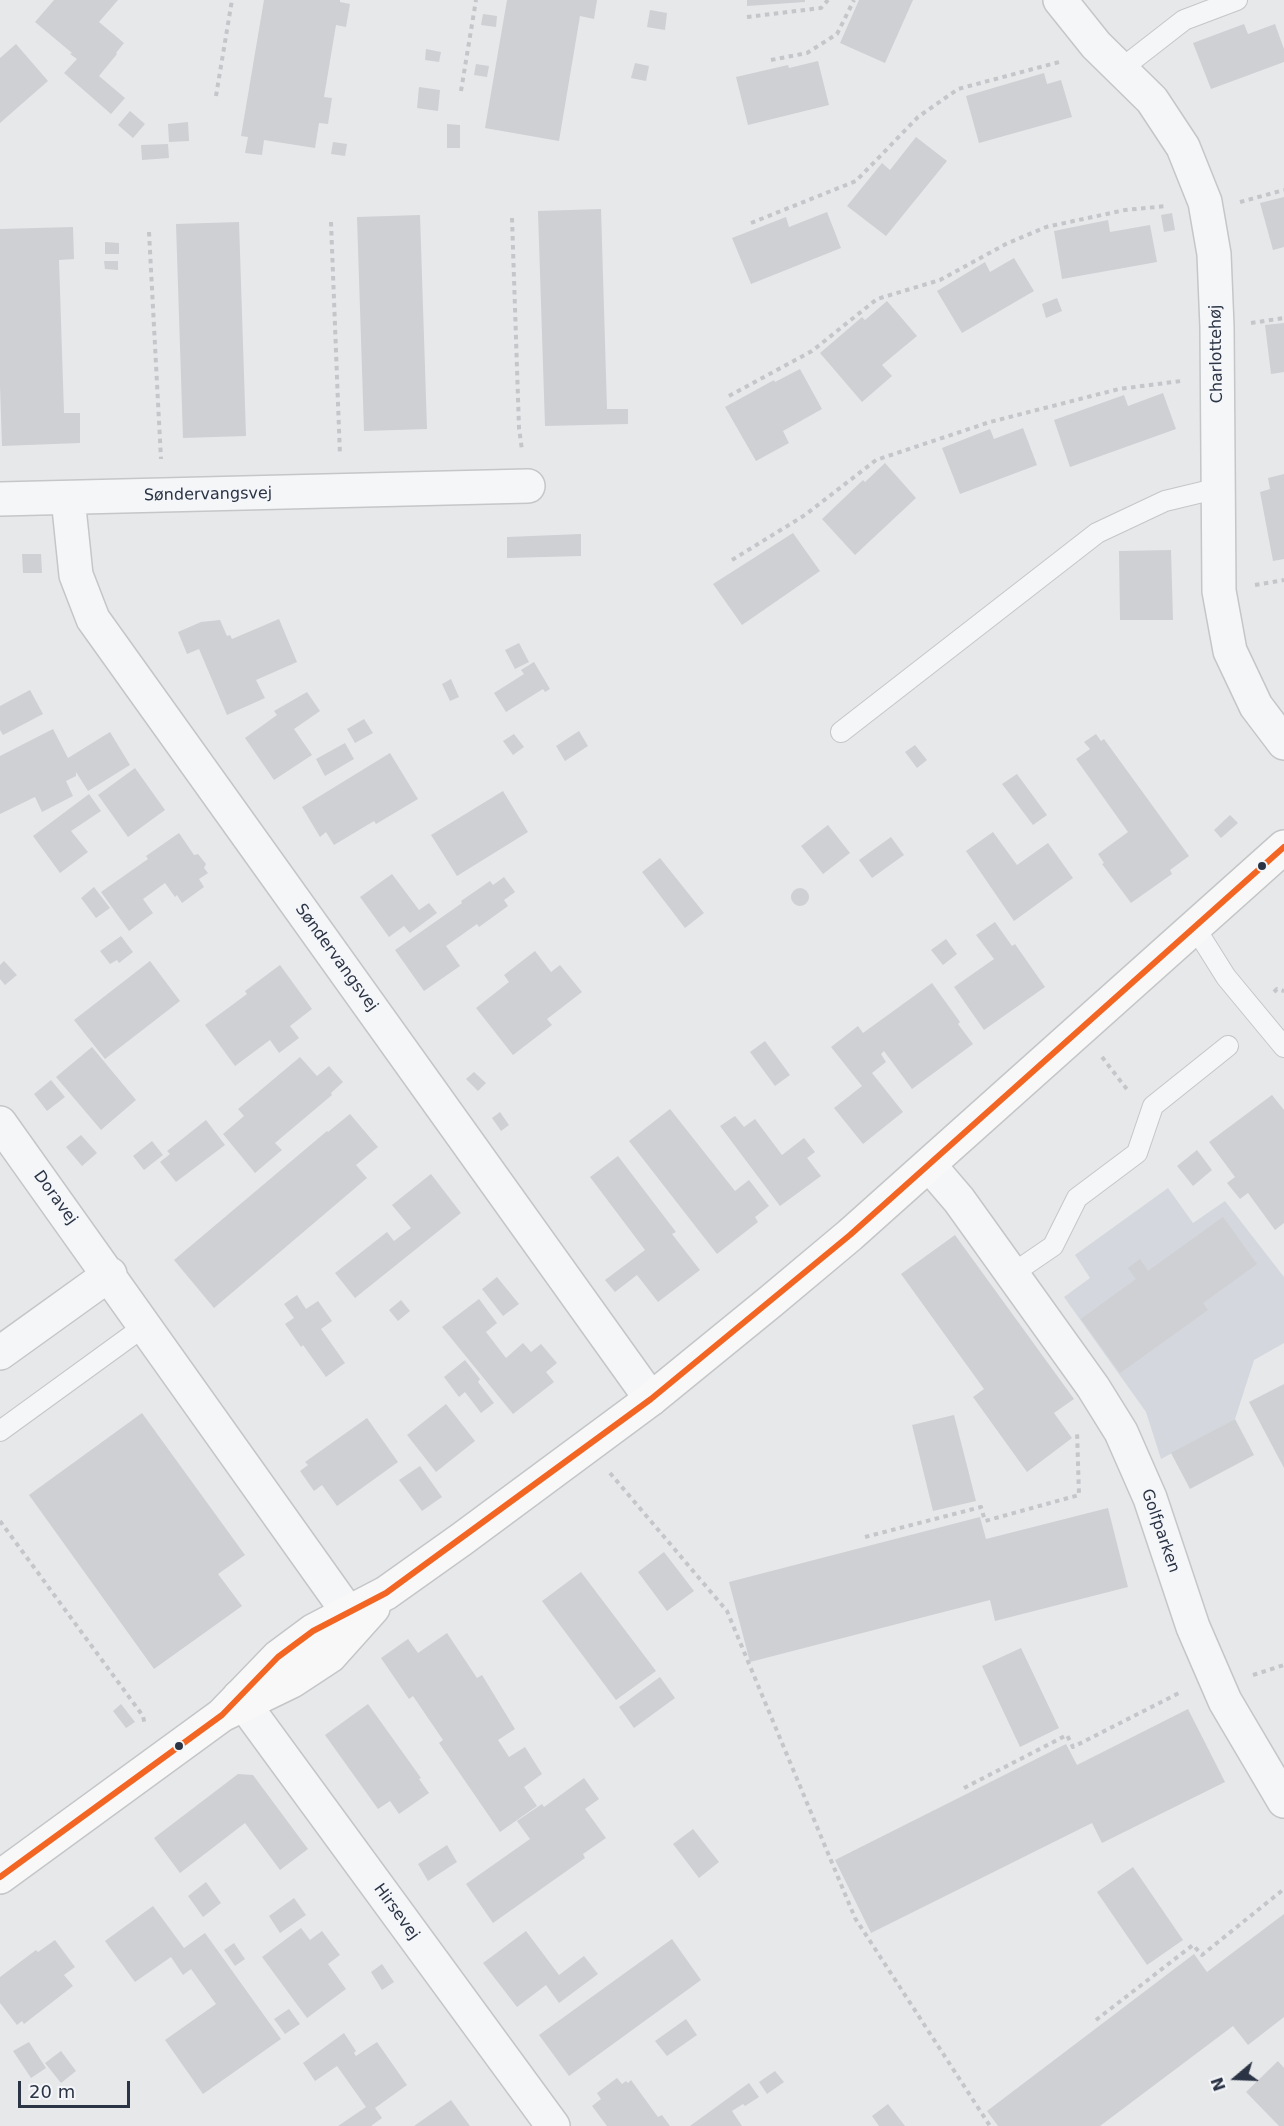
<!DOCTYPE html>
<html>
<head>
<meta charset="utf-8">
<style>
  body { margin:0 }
  #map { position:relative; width:1284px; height:2126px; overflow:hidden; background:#e6e8ea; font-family:"DejaVu Sans",sans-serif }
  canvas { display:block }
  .north { position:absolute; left:1206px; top:2048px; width:60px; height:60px; -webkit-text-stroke:4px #f4f6f9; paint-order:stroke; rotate:251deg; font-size:16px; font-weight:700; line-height:24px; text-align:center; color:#2b3445 }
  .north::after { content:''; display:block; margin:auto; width:21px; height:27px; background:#2b3445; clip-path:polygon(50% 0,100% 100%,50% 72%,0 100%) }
  .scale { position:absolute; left:18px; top:2081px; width:112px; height:27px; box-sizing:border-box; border:3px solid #2b3445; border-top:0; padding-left:8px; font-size:18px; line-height:21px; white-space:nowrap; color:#2b3445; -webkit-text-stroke:4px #f4f6f9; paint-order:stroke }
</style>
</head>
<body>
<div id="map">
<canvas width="1284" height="2126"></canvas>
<div class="north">N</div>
<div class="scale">20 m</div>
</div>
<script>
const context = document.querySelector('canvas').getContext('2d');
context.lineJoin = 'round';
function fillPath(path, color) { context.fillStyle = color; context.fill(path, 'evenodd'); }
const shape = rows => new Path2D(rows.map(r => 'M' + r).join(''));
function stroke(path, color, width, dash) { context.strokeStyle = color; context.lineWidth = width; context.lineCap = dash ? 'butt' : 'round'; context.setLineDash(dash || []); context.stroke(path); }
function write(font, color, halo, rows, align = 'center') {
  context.font = font + ' "DejaVu Sans",sans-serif'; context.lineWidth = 5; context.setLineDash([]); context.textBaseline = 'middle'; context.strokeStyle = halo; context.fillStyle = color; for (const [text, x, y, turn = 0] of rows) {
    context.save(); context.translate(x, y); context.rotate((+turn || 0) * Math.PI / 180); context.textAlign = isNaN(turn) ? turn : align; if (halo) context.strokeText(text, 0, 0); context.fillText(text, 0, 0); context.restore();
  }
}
const built = shape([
  [1168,1188,1193,1223,1225,1201,1284,1277,1284,1343,1254,1360,1235,1419,1161,1459,1146,1412,1064,1297,1090,1278,1075,1255]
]);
const building = shape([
  [54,0,118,0,99,22,124,43,116,53,117,54,99,76,125,98,111,114,64,73,77,59,70,54,72,53,35,22],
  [264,0,340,0,340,2,350,4,346,27,336,25,324,97,332,98,328,124,319,123,315,148,264,140,262,155,245,153,248,137,241,136],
  [507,0,597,0,594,19,580,16,559,141,485,128],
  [747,0,805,0,805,2,747,6],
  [859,0,913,0,885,63,840,43],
  [650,10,667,13,665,30,647,27],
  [483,14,497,16,496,27,481,25],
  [1244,24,1248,34,1275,24,1284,49,1284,62,1211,89,1193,43],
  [16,44,48,81,0,123,0,58],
  [426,49,441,52,439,62,425,60],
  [818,61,829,105,748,125,736,77,788,65,789,68],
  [635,63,649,66,646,81,631,78],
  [476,64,489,66,487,77,474,75],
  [1044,73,1047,84,1061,80,1072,117,979,143,966,96],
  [419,87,440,90,438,111,417,108],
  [130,111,145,124,133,138,118,125],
  [188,122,189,141,169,142,168,124],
  [447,124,460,125,460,148,447,148],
  [916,137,947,161,886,236,847,206,882,163,890,170],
  [333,142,347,144,345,156,331,154],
  [168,144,169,158,142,160,141,145],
  [1284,197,1284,247,1273,250,1260,203],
  [601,209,607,409,628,409,628,424,545,426,538,211],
  [827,212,841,248,751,284,732,238,786,217,789,227],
  [1172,213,1175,230,1164,232,1161,215],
  [420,215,427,429,364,431,357,217],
  [1108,220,1110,232,1150,225,1157,262,1062,279,1054,231],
  [239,222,246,436,183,438,176,224],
  [73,227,74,259,59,260,64,413,80,413,80,443,2,446,0,386,0,229],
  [105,242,119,243,119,254,105,254],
  [1014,258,1034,291,962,333,937,291,985,262,990,272],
  [104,261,118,261,118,270,105,269],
  [1057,298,1062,311,1046,318,1042,304],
  [887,301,917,336,882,365,892,376,862,402,820,353,862,317,865,320],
  [1284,323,1284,372,1271,374,1265,325],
  [800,369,822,409,783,431,789,443,756,461,725,407,774,380,775,382],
  [1163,393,1176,429,1070,467,1054,420,1124,395,1128,406],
  [1023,428,1037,465,960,494,942,448,990,429,994,439],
  [885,463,916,498,855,555,822,519,863,480,865,482],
  [1284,474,1284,559,1273,561,1260,492,1270,489,1268,478],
  [793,533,820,571,742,625,713,584],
  [581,534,581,556,507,558,507,537],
  [1171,550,1173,620,1120,620,1119,551],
  [22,554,41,554,42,573,23,573],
  [279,619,297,662,256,680,265,698,227,715,199,649,187,654,178,632,201,622,220,620,227,636,230,635,232,639],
  [519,643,529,662,515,669,505,650],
  [534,662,550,689,545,692,543,689,506,712,494,693,524,674,521,670],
  [451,679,459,697,450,701,442,684],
  [30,690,43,714,3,735,0,730,0,706],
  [307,692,320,711,294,729,312,755,274,780,245,738,277,715,274,711],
  [364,719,373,733,355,743,347,729],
  [53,729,68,758,110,732,130,765,88,791,76,772,76,776,66,781,73,796,42,812,35,797,0,814,0,756],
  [579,731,588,746,565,761,556,746],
  [514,734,524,747,513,755,503,741],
  [1096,734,1101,741,1104,739,1189,856,1170,870,1172,874,1131,903,1102,864,1104,863,1098,854,1128,832,1076,759,1090,749,1084,742],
  [345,743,354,759,325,776,316,759],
  [915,745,927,760,917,768,905,752],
  [390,753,418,799,376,824,374,821,334,845,326,832,320,837,302,807],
  [135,768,165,810,128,837,98,795],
  [1017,774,1047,815,1033,825,1002,784],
  [503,791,528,832,457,876,431,835],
  [89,794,101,811,71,831,88,852,60,873,33,836],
  [1230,815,1238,823,1221,838,1214,830],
  [828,825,850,853,823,874,801,846],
  [993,832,1017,865,1048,843,1073,878,1014,921,966,851],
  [179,833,194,855,198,854,206,864,204,868,208,873,199,879,204,887,182,903,177,895,175,897,165,883,143,899,153,913,129,931,101,892,148,859,146,856],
  [891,837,904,855,872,878,859,860],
  [660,858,704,913,685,928,642,872],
  [392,874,419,910,429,903,437,913,410,933,404,926,389,937,360,897],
  [504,877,515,892,504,900,508,906,479,927,477,924,446,946,460,966,424,991,395,950,462,903,461,901,490,881,493,885],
  [94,887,110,908,96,918,81,898],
  '791 897a9 9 0 1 1 18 0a9 9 0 1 1-18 0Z',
  [995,922,1012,946,1015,944,1045,987,984,1030,954,987,994,959,976,935],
  [121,936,133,952,119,963,117,960,110,964,100,951],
  [946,939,957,954,943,965,931,950],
  [535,951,551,972,560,965,582,992,547,1019,552,1025,513,1055,476,1008,509,982,504,975],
  [4,961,17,975,5,985,0,979,0,965],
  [150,961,180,1001,105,1059,74,1020],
  [280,965,312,1009,290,1026,299,1038,279,1053,270,1040,235,1066,205,1025,247,994,245,991],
  [932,983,960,1022,958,1024,973,1044,912,1089,884,1051,881,1054,886,1062,872,1073,903,1112,863,1144,834,1108,862,1086,831,1047,858,1026,863,1033],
  [765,1041,790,1075,775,1086,750,1052],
  [92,1047,136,1100,101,1130,56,1077],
  [300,1057,317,1076,329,1066,343,1082,331,1093,332,1095,275,1143,282,1150,255,1173,223,1134,244,1116,238,1109],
  [474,1072,486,1083,478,1091,466,1079],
  [51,1080,65,1097,47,1111,34,1094],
  [1272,1095,1284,1110,1284,1223,1275,1230,1248,1193,1240,1199,1227,1183,1235,1177,1209,1142],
  [670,1109,735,1191,749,1180,769,1206,755,1217,758,1222,717,1254,629,1141],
  [500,1112,509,1125,501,1131,492,1118],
  [350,1114,378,1147,356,1165,367,1178,214,1308,174,1260,327,1131,328,1132],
  [735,1116,744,1127,755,1119,782,1155,804,1138,815,1152,807,1158,821,1176,780,1206,720,1126],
  [206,1120,225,1145,176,1182,160,1162,170,1154,167,1151],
  [81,1135,97,1153,82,1166,66,1147],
  [152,1141,163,1155,144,1170,133,1156],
  [1197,1150,1212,1170,1193,1186,1177,1166],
  [618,1156,676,1232,672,1234,700,1270,658,1302,637,1275,615,1292,605,1280,645,1250,590,1177],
  [431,1174,461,1213,355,1298,335,1273,387,1232,394,1241,411,1228,392,1205],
  [1223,1217,1257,1264,1203,1303,1208,1310,1120,1373,1081,1319,1136,1279,1128,1268,1140,1259,1148,1271],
  [955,1235,1074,1399,1054,1413,1072,1438,1027,1472,973,1397,984,1389,901,1274],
  [497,1277,519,1304,503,1316,482,1289],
  [297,1295,306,1309,318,1301,332,1321,321,1329,345,1363,326,1377,303,1345,301,1347,285,1324,294,1318,284,1304],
  [479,1299,497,1323,486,1332,506,1358,523,1343,531,1352,541,1344,557,1363,546,1372,554,1382,513,1414,442,1327],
  [401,1300,410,1311,398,1321,389,1310],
  [465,1360,480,1379,478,1382,494,1403,481,1413,465,1392,459,1397,444,1377],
  [1284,1384,1284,1468,1249,1402],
  [446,1404,475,1441,436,1472,407,1435],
  [142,1413,245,1555,218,1574,242,1606,154,1669,29,1495],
  [954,1415,976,1501,933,1511,912,1425],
  [367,1418,398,1462,337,1506,322,1485,314,1491,300,1471,308,1465,305,1462],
  [1235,1419,1254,1455,1190,1489,1171,1453],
  [420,1466,442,1497,422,1511,399,1480],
  [1108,1508,1128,1587,995,1621,990,1600,750,1662,729,1582,980,1517,986,1539],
  [664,1552,694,1591,667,1611,638,1572],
  [581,1572,656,1671,616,1700,542,1601],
  [447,1633,477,1678,482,1675,515,1729,498,1740,509,1757,525,1747,542,1774,524,1787,537,1806,500,1832,439,1743,443,1740,413,1696,409,1699,381,1658,408,1639,418,1653],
  [1021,1648,1059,1728,1020,1747,982,1666],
  [660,1677,675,1698,634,1728,619,1707],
  [121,1704,135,1722,126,1728,113,1711],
  [368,1704,421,1778,419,1779,429,1793,399,1814,390,1801,378,1809,325,1735],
  [1188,1709,1225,1782,1102,1843,1092,1823,871,1933,835,1860,1066,1744,1077,1765],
  [238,1774,253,1775,308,1849,280,1870,245,1823,180,1873,154,1838],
  [584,1778,599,1799,585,1809,606,1838,583,1854,585,1858,493,1923,466,1884,530,1839,517,1821,542,1804,544,1807],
  [693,1829,719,1862,699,1878,673,1844],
  [447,1845,457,1862,428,1881,418,1864],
  [1133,1867,1183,1940,1147,1965,1097,1892],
  [206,1882,221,1903,203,1917,188,1896],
  [294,1898,306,1915,280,1933,269,1916],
  [153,1906,184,1948,205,1933,281,2039,203,2094,165,2040,216,2004,191,1969,183,1975,171,1957,135,1982,105,1941],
  [1284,1914,1284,2017,1248,2045,1233,2026,1100,2126,998,2126,987,2111,1194,1954,1207,1972],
  [301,1928,310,1940,322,1931,340,1955,328,1964,346,1989,307,2018,262,1957],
  [526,1931,559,1975,584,1956,598,1974,559,2003,546,1985,517,2007,483,1963],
  [672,1939,701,1980,569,2076,539,2035],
  [55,1940,75,1967,64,1975,73,1986,24,2024,22,2021,17,2025,0,2003,0,1977,36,1950,38,1952],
  [234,1943,245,1959,235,1966,224,1950],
  [382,1964,394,1982,382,1990,371,1972],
  [289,2009,300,2024,285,2034,274,2019],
  [686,2019,697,2035,667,2056,655,2041],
  [344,2033,356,2051,354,2053,356,2056,377,2042,407,2085,375,2108,382,2118,371,2126,338,2126,366,2107,337,2066,315,2081,303,2063],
  [29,2042,46,2068,31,2078,13,2051],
  [61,2051,76,2071,61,2083,45,2063],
  [1278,2061,1284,2068,1284,2126,1279,2126,1246,2092],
  [775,2071,784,2082,767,2094,759,2082],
  [617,2078,622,2084,626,2081,628,2083,631,2080,658,2117,662,2115,670,2126,607,2126,592,2106,601,2099,597,2093],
  [749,2083,759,2097,745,2106,743,2104,732,2111,742,2126,690,2126],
  [451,2100,470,2126,414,2126],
  [888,2104,905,2126,879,2126,872,2116]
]);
const path = shape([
  [747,17,821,8,828,0],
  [771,60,807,53,837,34,854,0],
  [461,91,476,0],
  [216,96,232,0],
  [1240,202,1284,190],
  [512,218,519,428,522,450],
  [331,222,340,455],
  [751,223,856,181,918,117,958,89,1063,61],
  [149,232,161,459],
  [1251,323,1284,318],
  [729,396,812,351,877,299,940,280,1006,244,1046,227,1125,210,1167,206],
  [732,560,805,515,876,460,990,422,1119,389,1181,381],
  [1255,585,1284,580],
  [1274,992,1277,989,1284,991],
  [1102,1057,1129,1092],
  [610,1473,727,1611,855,1918,990,2126],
  [0,1521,143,1716,145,1726],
  [865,1537,981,1507,985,1521,1079,1495,1077,1431],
  [1253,1675,1284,1665],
  [964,1788,1067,1735,1073,1747,1181,1692],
  [1096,2020,1193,1945,1202,1955,1284,1889]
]);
const lane = shape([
  [1121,69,1184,20,1237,0],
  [841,732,1097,533,1165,501,1219,488],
  [1194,926,1226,977,1284,1047],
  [1012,1274,1053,1246,1077,1198,1137,1153,1153,1106,1228,1046],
  [0,1431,146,1325]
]);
const street = shape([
  [1060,0,1096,45,1152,100,1183,147,1205,202,1214,254,1217,327,1219,591,1230,651,1256,706,1284,743],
  [68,498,76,575,93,619,651,1399],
  [0,499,528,486],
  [0,1123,357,1625],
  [929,1165,959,1200,1093,1387,1121,1432,1150,1498,1193,1627,1225,1701,1284,1801],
  [0,1353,110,1274],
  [239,1697,553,2126]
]);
const secondary = shape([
  [222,1715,278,1657,313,1631,386,1593,462,1539,651,1399,770,1302,850,1235,1284,847],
  [0,1877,222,1715,292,1681,330,1656,373,1608]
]);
const bus1 = shape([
  [0,1877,222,1715,278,1657,313,1631,386,1593,651,1399,850,1235,1284,847]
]);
const markers = [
  [1262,866,5,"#2b3445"],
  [179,1746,5,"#2b3445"]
];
const streetNames = [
  ["Charlottehøj",1217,354,-91],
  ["Søndervangsvej",208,495,-1],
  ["Søndervangsvej",336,958,54],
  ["Doravej",55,1198,54],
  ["Golfparken",1160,1531,71],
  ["Hirsevej",396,1912,54]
];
fillPath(built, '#d4d7dd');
fillPath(building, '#ced0d3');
stroke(lane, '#c4c6c8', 22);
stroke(street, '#c4c6c8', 36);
stroke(secondary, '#c4c6c8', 36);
stroke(path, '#c5c6ca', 4, [4.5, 4.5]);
stroke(lane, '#f5f6f7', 20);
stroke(street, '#f5f6f7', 33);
stroke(secondary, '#f8f8f8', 33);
stroke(bus1, '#f26522', 6);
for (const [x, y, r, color] of markers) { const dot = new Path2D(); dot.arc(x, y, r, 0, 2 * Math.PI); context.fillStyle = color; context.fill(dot); stroke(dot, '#f4f6f9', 2); }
write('16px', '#2b3445', '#f4f6f9', streetNames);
</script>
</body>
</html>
